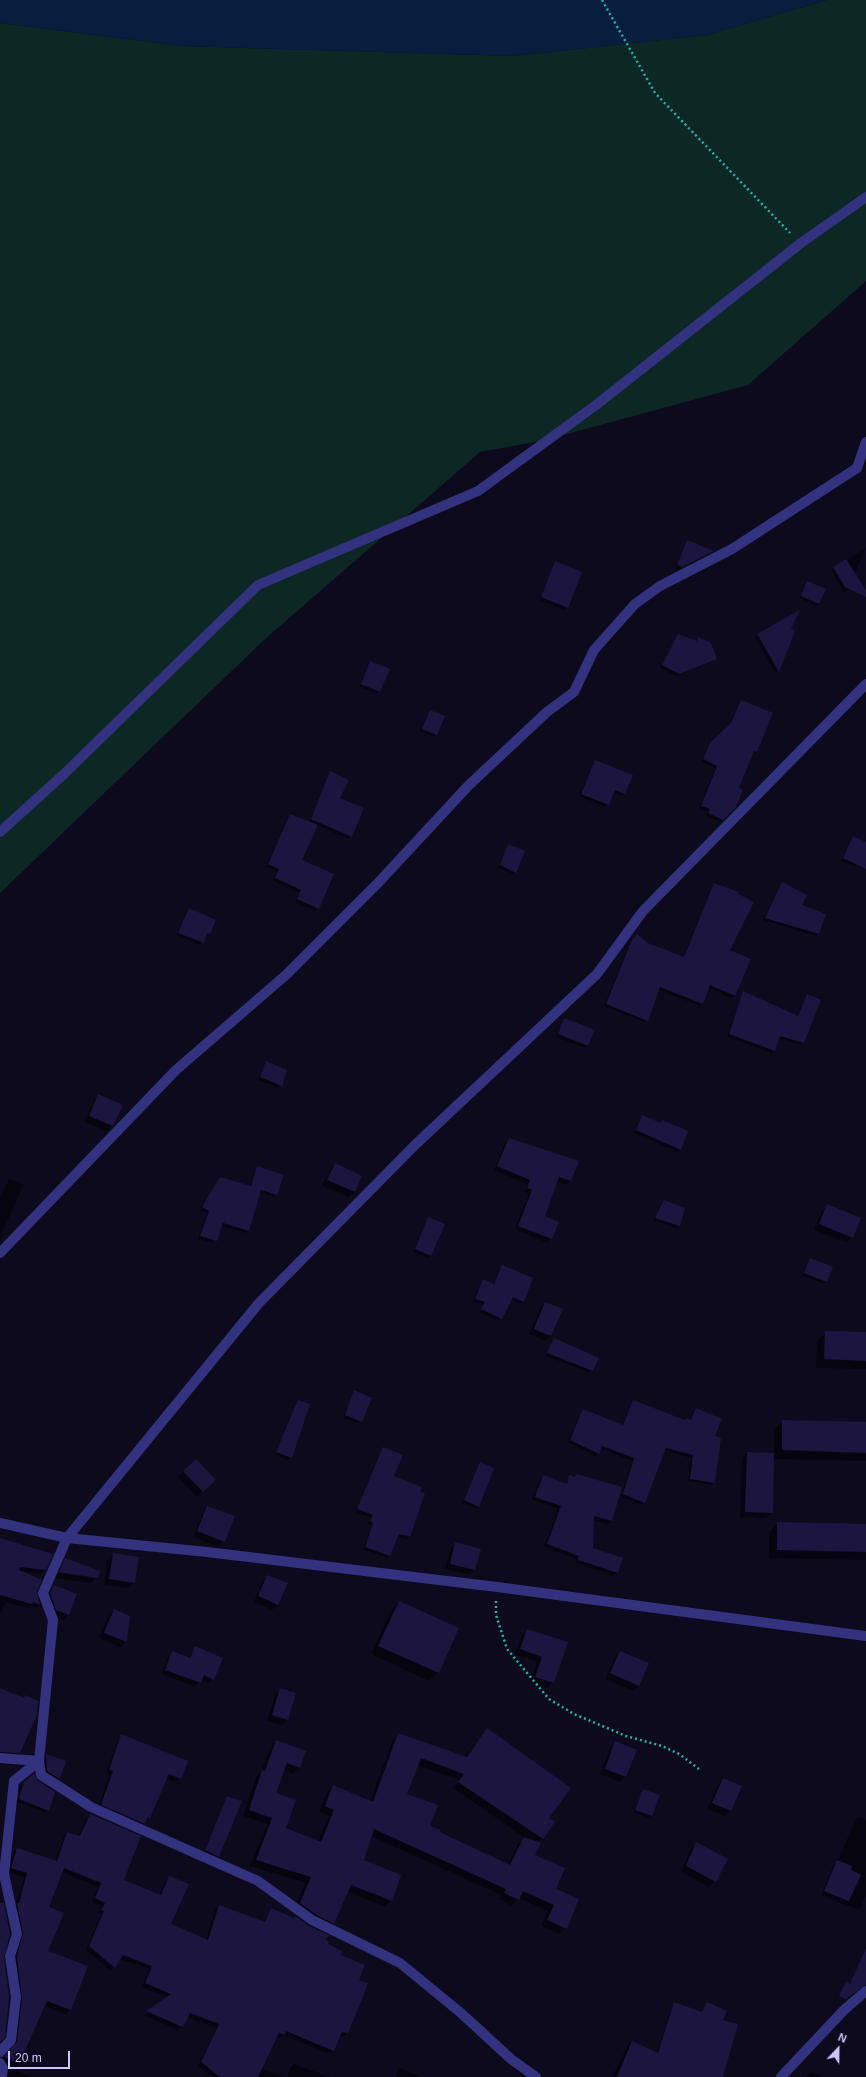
<!DOCTYPE html>
<html>
<head>
<meta charset="utf-8">
<style>
  body { margin:0 }
  #map { position:relative; width:866px; height:2077px; overflow:hidden; background:#0d0a1d; font-family:Arial,sans-serif }
  canvas { display:block }
  .north { position:absolute; left:818px; top:2029px; width:40px; height:40px; -webkit-text-stroke:3px #0d0a1d; paint-order:stroke; rotate:22deg; font-size:11px; font-weight:700; line-height:16px; text-align:center; color:#cbc6ff }
  .north::after { content:''; display:block; margin:auto; width:14px; height:18px; background:#cbc6ff; clip-path:polygon(50% 0,100% 100%,50% 72%,0 100%) }
  .scale { position:absolute; left:8px; top:2051px; width:62px; height:18px; box-sizing:border-box; border:2px solid #cbc6ff; border-top:0; padding-left:5px; font-size:12px; line-height:14px; white-space:nowrap; color:#cbc6ff; -webkit-text-stroke:3px #0d0a1d; paint-order:stroke }
</style>
</head>
<body>
<div id="map">
<canvas width="866" height="2077"></canvas>
<div class="north">N</div>
<div class="scale">20 m</div>
</div>
<script>
const context = document.querySelector('canvas').getContext('2d');
context.lineJoin = 'round';
function fillPath(path, color) { context.fillStyle = color; context.fill(path, 'evenodd'); }
const shape = rows => new Path2D(rows.map(r => 'M' + r).join(''));
function stroke(path, color, width, dash) { context.strokeStyle = color; context.lineWidth = width; context.lineCap = dash ? 'butt' : 'round'; context.setLineDash(dash || []); context.stroke(path); }
const green = shape([
  [827,0,866,0,866,281,748,385,545,440,480,452,264,640,0,893,0,23,181,46,513,56,707,35]
]);
const water = shape([
  [0,0,827,0,707,35,513,56,181,46,0,23]
]);
const shadow = shape([
  [687,541,712,551,679,569,675,568],
  [866,548,847,591,844,593,831,570],
  [555,562,567,607,564,610,539,600],
  [808,582,818,604,816,606,799,598],
  [798,612,790,629,794,631,776,674,755,638],
  [678,635,696,641,699,638,716,659,676,676,660,668],
  [370,662,379,692,377,694,359,687],
  [741,701,756,752,752,754,738,789,735,807,720,822,706,816,708,812,699,809,715,768,701,762,708,747,729,726],
  [430,711,436,734,434,737,420,731],
  [595,761,632,776,624,794,622,796,613,793,605,807,579,796],
  [330,772,351,836,348,839,317,825,301,861,333,875,315,911,295,902,299,893,273,881,277,872,266,867,288,818,290,815,309,822],
  [853,838,866,843,855,867,841,861],
  [508,846,516,872,513,874,498,868],
  [782,883,801,906,818,933,816,936,763,920],
  [714,884,729,951,734,996,731,998,708,988,700,1006,658,990,644,1022,604,1006,629,946,635,938,683,958],
  [190,909,215,920,209,934,205,936,200,945,177,935],
  [743,992,797,1017,807,996,804,1042,801,1045,779,1038,772,1053,727,1037],
  [564,1019,588,1046,585,1048,556,1037],
  [266,1063,281,1085,278,1088,258,1080],
  [98,1095,112,1126,107,1131,84,1122,93,1101],
  [642,1116,660,1124,662,1121,680,1149,677,1152,634,1133],
  [509,1139,578,1162,570,1181,566,1185,556,1181,543,1216,558,1222,551,1239,547,1243,515,1229,529,1193,524,1192,527,1184,494,1170,505,1143],
  [335,1164,361,1176,354,1192,348,1197,322,1186,330,1170],
  [257,1168,277,1194,274,1197,259,1192,248,1231,245,1233,221,1226,214,1243,198,1239,207,1214,200,1210,218,1181,249,1186],
  [9,1179,23,1185,0,1238,0,1198],
  [665,1201,684,1209,676,1228,653,1221],
  [828,1206,852,1237,847,1243,814,1230,822,1211],
  [428,1218,430,1255,428,1258,413,1252],
  [810,1260,832,1268,824,1284,802,1276],
  [502,1267,523,1301,521,1304,510,1299,498,1321,480,1312,483,1305,473,1301,481,1283,484,1280,493,1284],
  [545,1303,551,1336,545,1341,529,1334,540,1308],
  [826,1332,866,1333,866,1369,816,1368,817,1341],
  [554,1340,597,1359,592,1371,590,1373,546,1356],
  [355,1391,361,1421,359,1423,343,1418],
  [298,1401,291,1457,288,1460,275,1455],
  [633,1402,685,1421,690,1421,696,1409,714,1437,714,1482,712,1485,688,1481,691,1458,664,1450,642,1505,621,1497,632,1461,600,1448,596,1456,568,1442,584,1410,622,1425],
  [783,1421,866,1423,866,1461,773,1459,772,1512,766,1518,740,1517,742,1458,747,1453,774,1454,774,1430],
  [384,1448,410,1537,407,1539,397,1536,387,1558,363,1549,372,1525,368,1524,371,1518,355,1512],
  [196,1460,215,1480,197,1497,178,1477],
  [480,1463,478,1507,476,1509,462,1503],
  [576,1475,612,1521,608,1524,593,1520,592,1549,617,1572,614,1576,575,1563,576,1559,544,1547,558,1509,532,1500,539,1480,543,1476,565,1484,570,1476,574,1478],
  [208,1507,224,1541,219,1547,193,1537,202,1513],
  [778,1523,866,1525,866,1560,769,1558,769,1532],
  [0,1539,45,1570,41,1574,20,1571,36,1591,39,1604,36,1608,30,1606,27,1608,6,1602,0,1614],
  [455,1544,474,1570,469,1575,445,1569,450,1549],
  [113,1554,134,1582,129,1588,104,1585,107,1560],
  [66,1559,97,1577,91,1583,54,1578,56,1573,94,1578,94,1576,57,1571],
  [268,1576,278,1604,272,1610,254,1602,262,1581],
  [54,1586,68,1615,63,1620,51,1616,45,1599,48,1591],
  [399,1602,438,1672,429,1681,371,1654,391,1610],
  [114,1610,126,1642,120,1647,99,1638,108,1616],
  [528,1630,567,1643,553,1682,547,1688,530,1682,537,1662,515,1654,522,1635],
  [196,1647,213,1679,209,1683,201,1680,195,1687,162,1674,168,1657,172,1653,188,1659],
  [620,1652,639,1685,633,1691,605,1679,615,1658],
  [280,1689,287,1720,282,1725,267,1721,275,1695],
  [0,1690,22,1699,25,1696,19,1752,15,1756,0,1755],
  [487,1729,548,1819,553,1822,538,1843,534,1856,554,1889,566,1928,559,1934,541,1926,548,1911,519,1898,512,1906,499,1899,501,1895,371,1836,362,1860,391,1900,385,1907,347,1891,333,1923,327,1929,294,1910,305,1883,250,1866,267,1824,243,1816,256,1777,261,1772,270,1748,276,1741,299,1767,293,1774,284,1770,275,1794,285,1829,318,1842,329,1816,319,1812,327,1792,334,1786,370,1802,392,1741,398,1734,465,1757],
  [417,1765,459,1780,453,1788,525,1838,518,1844,508,1865,429,1826,406,1795],
  [122,1735,186,1762,180,1779,176,1782,167,1779,149,1818,141,1827,98,1809,109,1775,106,1774,118,1739],
  [616,1743,625,1777,620,1782,600,1774,610,1748],
  [46,1755,65,1761,56,1781,45,1774,44,1758],
  [723,1779,740,1787,730,1811,725,1816,707,1809,718,1785],
  [24,1782,48,1810,46,1813,17,1802,21,1785],
  [643,1790,651,1815,649,1818,633,1812],
  [227,1797,219,1856,216,1859,203,1853],
  [90,1815,123,1881,159,1896,165,1881,169,1877,170,1924,206,1940,215,1910,219,1906,263,1923,271,1909,325,1941,339,1955,358,1980,366,1984,347,2033,343,2037,339,2035,333,2050,330,2054,283,2035,280,2038,276,2037,261,2068,284,2077,212,2077,198,2066,216,2028,187,2017,178,2030,144,2015,167,1997,142,1987,149,1969,120,1959,111,1971,86,1950,101,1914,98,1913,102,1907,92,1902,98,1887,62,1872,47,1908,47,1952,87,1967,70,2010,66,2014,44,2005,15,2070,33,2077,6,2077,0,2062,14,2046,19,2002,13,1961,14,1908,16,1905,24,1877,8,1872,14,1852,17,1849,55,1861,64,1836,67,1833,78,1837,86,1818],
  [858,1817,866,1820,866,1897,859,1910,821,1895,834,1864,838,1861,855,1820],
  [696,1844,715,1881,709,1887,681,1872,691,1849],
  [707,2003,721,2020,722,2077,612,2077,630,2041,657,2053,672,2006,675,2004,701,2013],
  [294,2064,330,2077,287,2077,290,2068],
  [400,2068,421,2077,395,2077],
  [810,2071,823,2077,806,2077]
]);
const building = shape([
  [687,540,714,551,682,567,677,565],
  [846,559,866,590,866,597,845,587,833,567],
  [555,561,582,572,568,608,541,597],
  [807,581,826,589,819,604,801,596],
  [800,610,791,629,795,631,779,672,757,634],
  [678,634,697,641,698,637,711,643,717,659,679,674,662,665],
  [370,661,390,669,380,692,361,684],
  [741,700,773,713,757,752,754,751,739,788,743,790,736,807,723,820,708,813,710,809,701,806,717,766,703,759,710,743,731,723],
  [430,710,445,716,437,735,422,729],
  [595,760,633,775,625,794,615,790,609,805,581,794],
  [330,771,349,780,340,798,364,808,352,837,311,819],
  [290,814,318,825,302,860,334,874,319,909,297,899,301,890,275,878,279,869,268,864],
  [853,836,866,842,866,869,843,858],
  [508,844,525,851,516,873,500,865],
  [782,882,807,895,802,905,826,914,819,934,765,918],
  [714,883,739,892,738,894,754,902,730,950,751,959,735,996,710,985,703,1004,660,987,648,1021,606,1004,631,942,637,934,648,943,684,957],
  [189,908,216,920,210,934,207,933,204,943,178,933],
  [743,991,798,1016,807,994,821,1000,804,1043,780,1036,775,1051,729,1034],
  [564,1018,595,1030,588,1046,558,1034],
  [266,1061,287,1070,282,1086,260,1077],
  [98,1094,123,1105,113,1126,89,1116],
  [642,1115,661,1123,662,1120,688,1131,681,1150,636,1130],
  [509,1138,579,1161,571,1181,559,1177,545,1216,559,1222,552,1239,518,1226,532,1190,527,1188,530,1180,497,1166],
  [335,1163,362,1176,355,1192,327,1180],
  [257,1166,284,1175,277,1195,261,1190,249,1231,223,1223,217,1241,200,1236,209,1211,202,1207,220,1177,251,1186],
  [664,1200,685,1208,680,1226,655,1218],
  [827,1204,861,1218,853,1238,819,1224],
  [428,1217,445,1224,431,1256,415,1249],
  [810,1258,833,1267,827,1282,804,1273],
  [502,1265,533,1278,524,1302,513,1297,502,1319,481,1309,485,1302,475,1299,483,1279,494,1284],
  [545,1302,563,1309,551,1336,534,1329],
  [825,1331,866,1332,866,1361,824,1359],
  [554,1338,599,1358,593,1371,547,1353],
  [354,1390,372,1398,362,1422,345,1415],
  [298,1400,310,1404,292,1458,276,1452],
  [633,1400,685,1420,686,1418,691,1420,696,1408,722,1419,715,1436,721,1438,715,1483,690,1479,693,1455,666,1448,645,1503,623,1494,634,1458,602,1446,599,1454,570,1440,583,1409,623,1425],
  [782,1420,866,1422,866,1453,782,1450],
  [383,1447,403,1455,394,1476,422,1487,420,1492,425,1493,410,1537,399,1534,390,1556,365,1547,373,1523,370,1521,373,1515,357,1509],
  [747,1452,774,1453,773,1513,745,1512],
  [196,1459,216,1480,203,1492,183,1471],
  [480,1462,494,1468,479,1507,464,1500],
  [576,1474,622,1487,612,1521,594,1516,593,1548,623,1558,618,1573,578,1560,579,1556,547,1544,561,1506,535,1497,543,1475,567,1484,569,1475,575,1477],
  [207,1506,235,1516,225,1542,197,1531],
  [777,1522,866,1524,866,1552,777,1550],
  [0,1538,53,1554,46,1570,20,1567,19,1570,42,1580,37,1591,40,1605,33,1602,32,1604,0,1595],
  [455,1542,481,1549,475,1570,450,1564],
  [113,1553,139,1557,135,1583,109,1579],
  [65,1558,100,1571,98,1578,59,1572],
  [267,1575,288,1583,278,1605,258,1596],
  [54,1585,77,1594,69,1615,56,1610,50,1593],
  [399,1601,459,1628,439,1673,378,1646],
  [114,1609,130,1616,127,1642,104,1633],
  [527,1629,568,1642,554,1683,535,1677,542,1657,520,1649],
  [195,1646,223,1658,214,1680,204,1675,201,1683,165,1670,172,1651,190,1658],
  [620,1651,649,1663,639,1686,610,1673],
  [0,1688,24,1698,25,1695,38,1701,37,1715,20,1753,0,1752],
  [280,1688,296,1693,288,1720,272,1715],
  [487,1728,571,1788,549,1818,555,1822,543,1839,458,1782,464,1774,421,1758,407,1794,438,1805,430,1826,441,1830,440,1832,510,1865,524,1837,541,1843,535,1855,565,1868,556,1889,579,1899,567,1929,547,1920,554,1905,523,1891,519,1900,504,1893,506,1889,374,1829,364,1860,401,1875,392,1901,351,1885,334,1924,315,1914,300,1903,311,1877,256,1860,272,1818,249,1810,262,1770,265,1771,276,1740,306,1751,300,1768,287,1763,276,1793,296,1800,286,1828,321,1842,334,1810,325,1806,333,1785,373,1802,398,1733,467,1757],
  [121,1734,188,1761,181,1779,169,1774,150,1818,148,1817,145,1824,101,1805,113,1771,109,1770],
  [615,1741,637,1750,626,1777,605,1769],
  [46,1754,66,1761,60,1779,47,1771],
  [34,1773,37,1780,55,1792,49,1811,19,1799,24,1782],
  [723,1778,742,1786,731,1811,712,1803],
  [643,1789,660,1795,652,1816,635,1810],
  [227,1796,242,1801,219,1857,205,1850],
  [90,1814,141,1836,124,1880,161,1895,169,1876,189,1884,171,1924,208,1940,219,1905,265,1922,271,1908,294,1918,295,1916,309,1926,329,1935,326,1940,329,1942,328,1944,342,1951,341,1955,365,1965,359,1980,368,1983,362,1999,348,2033,342,2032,334,2051,286,2031,285,2035,279,2033,258,2077,220,2077,201,2062,219,2024,190,2013,183,2027,146,2011,171,1994,145,1983,152,1966,123,1955,115,1968,89,1946,104,1911,101,1910,105,1903,95,1898,101,1883,64,1868,49,1907,64,1913,48,1951,88,1966,71,2010,47,2001,19,2064,4,2057,17,2041,22,1998,17,1957,23,1933,17,1903,19,1903,27,1873,11,1868,17,1848,57,1861,67,1832,80,1836],
  [696,1842,728,1859,716,1882,686,1866],
  [837,1860,852,1866,851,1870,861,1875,849,1901,824,1891],
  [0,1903,4,1903,10,1934,4,1957,9,1997,5,2037,0,2042],
  [866,1948,866,1985,846,1999,839,1996,846,1981,850,1984],
  [674,2002,702,2012,707,2002,727,2011,723,2020,738,2024,723,2077,617,2077,632,2041,658,2053]
]);
const path = shape([
  [602,0,655,93,790,233],
  [496,1601,496,1615,507,1649,549,1699,574,1714,626,1736,662,1746,679,1754,699,1769]
]);
const minor = shape([
  [0,832,64,774,258,585,478,491,596,405,801,243,866,197],
  [0,1253,176,1070,287,974,378,883,469,785,547,712,574,692,594,650,635,604,660,586,732,549,857,468,866,442],
  [0,1523,67,1538,207,1552,497,1587,866,1636],
  [0,1758,39,1761,41,1775,91,1807,258,1881,312,1920,400,1963,461,2013,511,2059,536,2077],
  [0,2052,11,2040,16,1997,10,1956,17,1934,4,1874,14,1781,39,1761,53,1620,43,1593,67,1538,259,1303,415,1145,597,974,643,911,866,684],
  [0,2063,3,2068,2,2077],
  [781,2077,844,2010,866,1991]
]);
fillPath(green, '#0d2725');
fillPath(water, '#081e3f');
fillPath(shadow, '#0007');
fillPath(building, '#1c153f');
stroke(path, '#25b4a6', 2.5, [2, 3]);
stroke(minor, '#32327f', 10);
</script>
</body>
</html>
